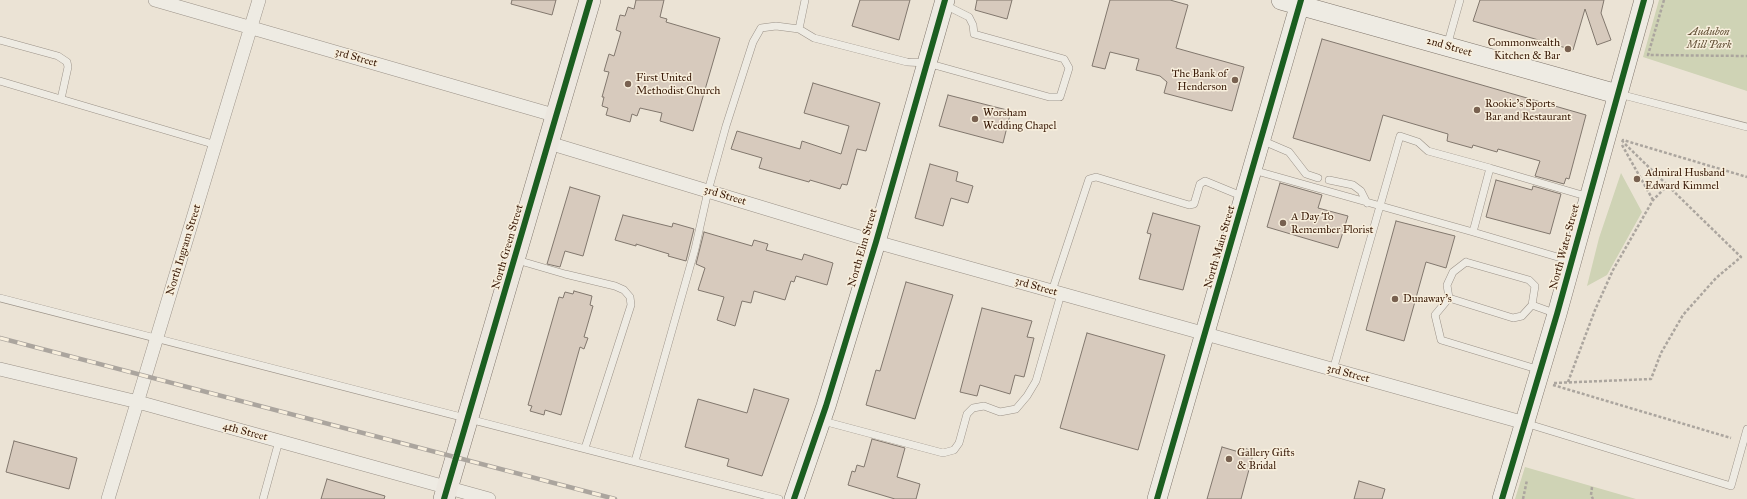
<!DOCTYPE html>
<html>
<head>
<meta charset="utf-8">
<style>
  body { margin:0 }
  canvas { display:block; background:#ebe3d5 }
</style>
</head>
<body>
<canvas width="1747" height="499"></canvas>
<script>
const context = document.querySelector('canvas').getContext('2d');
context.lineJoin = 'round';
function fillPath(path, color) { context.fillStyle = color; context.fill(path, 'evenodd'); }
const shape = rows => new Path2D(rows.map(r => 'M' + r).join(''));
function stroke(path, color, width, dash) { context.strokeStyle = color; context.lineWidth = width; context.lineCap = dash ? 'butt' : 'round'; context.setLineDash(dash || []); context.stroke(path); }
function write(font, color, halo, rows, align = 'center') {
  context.font = font + ' "IM FELL Great Primer",serif'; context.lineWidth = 3; context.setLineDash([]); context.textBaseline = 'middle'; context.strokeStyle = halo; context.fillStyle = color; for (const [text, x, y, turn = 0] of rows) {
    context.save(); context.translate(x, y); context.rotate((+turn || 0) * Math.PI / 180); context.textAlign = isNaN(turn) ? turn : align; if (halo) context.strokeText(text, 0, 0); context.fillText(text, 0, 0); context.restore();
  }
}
const green = shape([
  [1659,0,1747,0,1747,91,1643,57],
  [1621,173,1642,212,1607,275,1587,286,1599,238],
  [1525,467,1636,499,1515,499]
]);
const building = shape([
  [512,0,556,0,552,15,511,4,512,0],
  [636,0,664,0,660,17,667,19,666,22,720,38,693,131,660,121,662,113,640,108,637,116,632,114,630,122,606,115,608,108,602,106,604,97,602,97,609,72,604,71,609,54,614,56,621,32,616,30,620,15,625,16,628,7,634,9,636,0],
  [860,0,910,0,899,40,852,26,860,0],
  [977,0,1012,0,1007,19,975,10,977,0],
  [1110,0,1170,0,1188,5,1176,48,1244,67,1232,111,1164,93,1167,82,1160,76,1136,70,1139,59,1110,52,1105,69,1092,66,1110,0],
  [1480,0,1604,0,1601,13,1611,40,1597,45,1585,9,1573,50,1473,21,1480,0],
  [1322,39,1586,115,1569,179,1566,178,1564,184,1535,176,1540,161,1498,149,1497,152,1473,145,1472,148,1447,141,1448,134,1383,115,1370,161,1293,138,1322,39],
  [813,83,880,103,866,151,857,149,847,185,842,184,840,189,810,180,809,182,759,168,762,158,731,149,737,131,800,149,802,141,841,154,849,126,804,113,813,83],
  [948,95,1011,111,1003,143,939,126,948,95],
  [930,164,958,172,956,181,973,186,968,203,951,198,943,226,915,218,930,164],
  [1496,180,1532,190,1533,186,1561,194,1550,234,1486,217,1496,180],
  [1280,183,1322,195,1318,208,1348,216,1338,248,1267,227,1280,183],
  [570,187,600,196,583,256,565,251,560,267,547,264,570,187],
  [1153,213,1200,226,1183,290,1139,279,1151,234,1147,233,1153,213],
  [623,215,672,227,673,223,694,229,686,261,668,256,669,254,636,244,636,246,615,240,623,215],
  [1396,221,1455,236,1446,268,1426,262,1404,341,1366,330,1396,221],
  [704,232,752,246,754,240,768,244,766,250,802,260,804,254,833,263,827,285,796,276,794,282,791,281,785,300,754,291,751,303,742,301,735,326,717,320,724,297,698,290,705,268,696,264,704,232],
  [906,282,953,295,915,419,866,405,876,370,880,371,906,282],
  [574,291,592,296,590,305,593,306,584,337,588,338,584,349,580,347,561,415,545,410,544,415,530,411,532,406,528,405,559,297,563,298,565,292,573,294,574,291],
  [982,308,1032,321,1027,337,1034,338,1024,377,1015,375,1010,394,980,385,977,396,960,392,982,308],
  [1087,333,1165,355,1138,450,1060,428,1087,333],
  [754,389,789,399,762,476,727,466,729,459,685,447,698,399,747,413,754,389],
  [872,439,905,448,897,477,920,484,916,499,895,499,848,485,852,471,855,472,857,465,864,467,872,439],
  [14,441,77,458,69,489,6,472,14,441],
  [1222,447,1239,452,1240,447,1254,451,1241,499,1207,499,1222,447],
  [327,479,385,496,384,499,321,499,327,479],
  [1359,481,1385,489,1382,499,1354,499,1359,481]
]);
const path = shape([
  [1664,0,1648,55,1747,56],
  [1622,142,1623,140,1747,177],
  [1622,145,1653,200],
  [1568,382,1595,310,1613,270,1653,200,1668,185],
  [1554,383,1651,379,1661,353,1683,315,1716,278,1741,257,1623,142],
  [1553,385,1731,438],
  [1592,487,1591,495,1593,499],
  [1523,499,1527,480]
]);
const lane = shape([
  [799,29,805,0],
  [0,40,58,56,67,62,68,67,61,99],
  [1447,46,1460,0],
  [0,81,216,145],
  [1619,94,1747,127],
  [1261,140,1289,152,1306,174,1318,178],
  [1253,170,1473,232],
  [1329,180,1353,185,1361,191,1367,203],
  [517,260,565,274,615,286,624,290,630,297,631,305,585,448],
  [1571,261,1473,232,1490,168,1589,197],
  [1466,262,1529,280,1535,286,1532,305,1522,316,1513,318,1449,298,1447,285,1453,272,1466,262],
  [1052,291,1089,179,1096,177,1189,205,1194,204,1200,184,1205,181,1244,197],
  [0,298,779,499],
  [1449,298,1435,315,1441,340,1540,370],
  [1532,305,1557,314],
  [1333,370,1400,136,1418,142,1428,151,1490,168],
  [823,421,943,453,954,450,959,443,967,414,973,408,984,406,1000,412,1016,409,1027,396,1036,381,1061,294],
  [1525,423,1731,486,1747,429],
  [635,461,695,249,708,191,726,126,753,42,761,28,776,26,799,29,814,38,907,62,927,63,1049,97,1060,97,1069,68,1064,59,974,34,973,25,969,17,945,5],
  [263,499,279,441]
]);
const street = shape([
  [155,0,557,116],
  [549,143,876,242,1525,423],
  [0,369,138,402,489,499],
  [108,499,259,0]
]);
const secondary = shape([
  [1281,0,1617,94],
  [794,499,826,406,876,242,945,0],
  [1157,499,1301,0],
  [1502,499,1557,314,1644,0]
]);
const primary = shape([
  [444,499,590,0]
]);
const rail = shape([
  [0,338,615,499]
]);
const cycleway = shape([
  [444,499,590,0],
  [794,499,826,406,876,242,945,0],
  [1157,499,1301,0],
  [1502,499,1557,314,1644,0]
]);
const markers = [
  [1568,49,4,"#786150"],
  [1235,80,4,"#786150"],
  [628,84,4,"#786150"],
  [1477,110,4,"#786150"],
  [975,119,4,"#786150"],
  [1637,179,4,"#786150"],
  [1283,223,4,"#786150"],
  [1395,299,4,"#786150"],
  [1229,459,4,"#786150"]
];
const parkNames = [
  ["Audubon",1709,32],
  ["Mill Park",1709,45]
];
const poiNames = [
  ["Commonwealth",1560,43,"right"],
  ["Kitchen & Bar",1560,56,"right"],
  ["The Bank of",1227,74,"right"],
  ["Henderson",1227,87,"right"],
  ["First United",636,78],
  ["Methodist Church",636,91],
  ["Rookie's Sports",1485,104],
  ["Bar and Restaurant",1485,117],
  ["Worsham",983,113],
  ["Wedding Chapel",983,126],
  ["Admiral Husband",1645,173],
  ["Edward Kimmel",1645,186],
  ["A Day To",1291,217],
  ["Remember Florist",1291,230],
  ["Dunaway's",1403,299],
  ["Gallery Gifts",1237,453],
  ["& Bridal",1237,466]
];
const streetNames = [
  ["2nd Street",1449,47,16],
  ["3rd Street",356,58,16],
  ["3rd Street",725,196,17],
  ["North Green Street",508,247,-74],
  ["North Main Street",1220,247,-74],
  ["North Water Street",1565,247,-75],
  ["North Elm Street",863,248,-74],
  ["North Ingram Street",184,250,-73],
  ["3rd Street",1036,287,16],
  ["3rd Street",1348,374,15],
  ["4th Street",245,432,15]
];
fillPath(green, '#cfd3b5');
fillPath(building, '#d7cabd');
stroke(building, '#81776d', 1);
stroke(lane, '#9b9288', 8);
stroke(street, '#9b9288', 14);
stroke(secondary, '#81776d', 20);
stroke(primary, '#81776d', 22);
stroke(path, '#aba59e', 2.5, [3, 2]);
stroke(lane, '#eeebe3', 7);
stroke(street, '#eeebe3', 13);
stroke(secondary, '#eeebe3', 19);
stroke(primary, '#ece7df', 21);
stroke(rail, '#aba59e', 4.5);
stroke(rail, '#f8efdd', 3, [9]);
stroke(cycleway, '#1b5e20', 6);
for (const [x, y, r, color] of markers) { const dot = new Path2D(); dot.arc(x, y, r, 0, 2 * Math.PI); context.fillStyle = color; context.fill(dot); stroke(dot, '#f8efdd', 1.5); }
write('italic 11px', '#604e34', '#f8efdd', parkNames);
write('11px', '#3a1b08', '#f8efdd', poiNames, 'left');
write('11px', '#3a1b08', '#f8efdd', streetNames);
</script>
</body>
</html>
